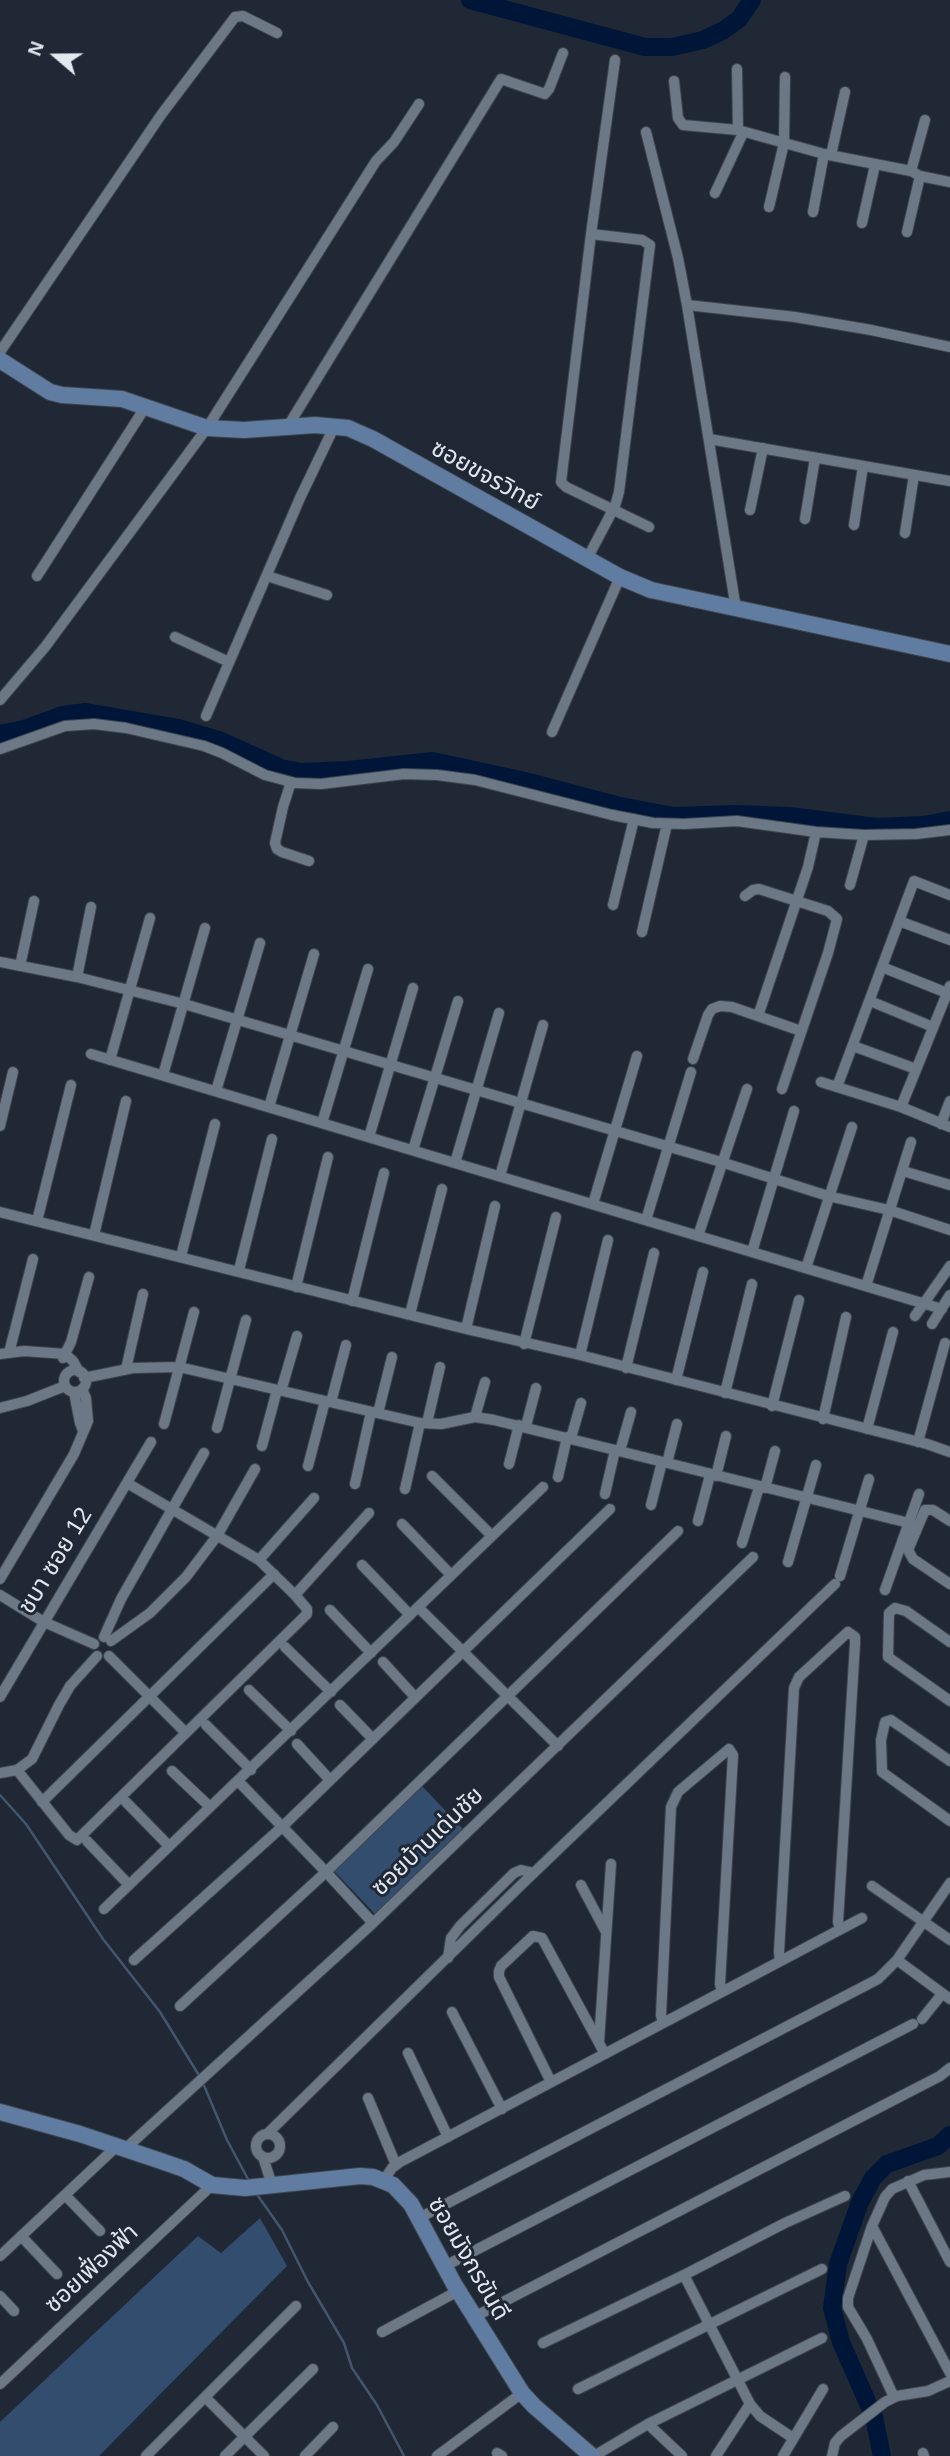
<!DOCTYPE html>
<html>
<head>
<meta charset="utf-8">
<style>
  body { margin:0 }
  #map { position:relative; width:950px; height:2456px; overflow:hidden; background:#1f2834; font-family:Arial,sans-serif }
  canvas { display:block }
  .north { position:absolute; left:21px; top:21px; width:70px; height:70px; -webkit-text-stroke:5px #1f2834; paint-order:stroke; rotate:290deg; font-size:19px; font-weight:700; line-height:28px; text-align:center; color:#e2e8f0 }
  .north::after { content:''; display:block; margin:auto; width:24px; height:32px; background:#e2e8f0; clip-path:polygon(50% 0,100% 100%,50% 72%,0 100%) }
</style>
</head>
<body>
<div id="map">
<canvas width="950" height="2456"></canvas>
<div class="north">N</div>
</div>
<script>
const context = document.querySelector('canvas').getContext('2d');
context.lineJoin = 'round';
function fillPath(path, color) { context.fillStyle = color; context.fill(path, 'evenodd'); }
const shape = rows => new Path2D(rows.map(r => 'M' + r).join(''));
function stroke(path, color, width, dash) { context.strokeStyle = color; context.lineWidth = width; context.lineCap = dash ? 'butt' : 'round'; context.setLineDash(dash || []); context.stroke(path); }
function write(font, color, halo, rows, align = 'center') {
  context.font = font + ' Arial,"Noto Sans Thai",sans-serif'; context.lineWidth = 6; context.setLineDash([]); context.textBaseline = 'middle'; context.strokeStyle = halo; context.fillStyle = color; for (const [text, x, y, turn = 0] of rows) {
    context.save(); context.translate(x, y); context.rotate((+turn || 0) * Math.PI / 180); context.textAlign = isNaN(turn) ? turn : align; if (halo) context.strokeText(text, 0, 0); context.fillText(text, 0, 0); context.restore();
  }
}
const green = shape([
  [422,1786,463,1829,375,1914,334,1871],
  [260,2218,287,2266,99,2456,0,2456,0,2422,198,2236,221,2253]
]);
const stream = shape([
  [0,1795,26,1824,103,1939,160,2012,200,2077],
  [203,2083,227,2140,249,2181],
  [256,2193,282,2230,308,2282,344,2343,352,2368,377,2405,404,2456]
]);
const river = shape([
  [470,0,645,47,672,47,703,40,724,30,739,19,752,0],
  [0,734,24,729,63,715,86,712,179,728,219,740,281,768,300,772,348,770,433,761,525,781,616,805,673,816,735,814,789,816,876,827,923,825,950,820],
  [882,2456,874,2417,841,2342,832,2308,838,2264,860,2202,873,2178,887,2164,938,2146,950,2135]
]);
const street = shape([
  [737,69,738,130],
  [674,81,678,118,683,125,738,130,824,154,911,171,920,176,950,182],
  [646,132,678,258,687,305,736,609],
  [831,155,845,92],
  [911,171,925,120],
  [715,193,743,133],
  [769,207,784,143,785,77],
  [813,212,824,154],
  [862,223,875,165],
  [907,232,920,176],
  [591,234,561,482,566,487,649,527],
  [687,305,795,317,871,330,950,347],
  [0,352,161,115,235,17,243,16,277,33],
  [288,426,501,79,545,94,549,89,563,53],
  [709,439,950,481],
  [750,510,763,448],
  [805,519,815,458],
  [854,525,863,466],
  [905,533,914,475],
  [587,559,615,506,619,492,650,245,642,240,591,234,615,60],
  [37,576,146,406],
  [267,576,327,595],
  [175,637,229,662],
  [0,700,45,647,207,428,376,161,394,142,419,104],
  [206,716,300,498,335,425],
  [552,732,620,577],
  [0,749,65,726,94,724,126,728,204,746,222,753,265,775,295,783,321,784,404,774,437,775,475,780,612,815,653,823,684,824,737,821,816,832,864,835,916,834,950,830],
  [291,782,283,807,275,843,277,849,282,852,309,861],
  [850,885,864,835],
  [745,896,753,890,759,889,828,911,837,919,828,953,782,1089],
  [613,905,634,819],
  [899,921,950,940],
  [642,932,667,824],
  [0,962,77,977,184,1004,721,1162,828,1196,889,1210,950,1230],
  [20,966,34,901],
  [882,967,947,993],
  [77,977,91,907],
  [950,986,901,1107,950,1127],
  [870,1001,933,1027],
  [758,1016,808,867,816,832],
  [853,1046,916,1069],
  [91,1054,942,1309],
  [693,1059,708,1015,712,1009,720,1006,732,1007,801,1031],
  [110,1060,150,918],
  [163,1075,205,928],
  [821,1082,901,1107],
  [837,1087,914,881,950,895],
  [216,1091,260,943],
  [269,1107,314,954],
  [322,1123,368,969],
  [941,1124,950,1101],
  [0,1126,13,1072],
  [369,1137,413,988],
  [413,1150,458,1001],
  [455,1163,499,1013],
  [903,1171,950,1185],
  [500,1176,543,1025],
  [593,1204,637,1056],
  [0,1212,466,1329,580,1355,927,1444,950,1452],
  [646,1220,691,1072],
  [37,1221,71,1085],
  [94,1235,126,1101],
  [698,1236,747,1089],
  [752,1252,794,1111],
  [181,1256,215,1124],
  [806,1268,852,1127],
  [239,1270,272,1139],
  [866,1286,911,1142],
  [296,1287,328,1157],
  [352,1301,384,1173],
  [410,1314,442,1189],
  [915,1316,950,1266],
  [932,1324,950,1295],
  [466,1329,495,1206],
  [524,1344,556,1217],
  [9,1353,33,1259],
  [0,1354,24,1351,65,1354,73,1361,79,1372],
  [580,1355,608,1240],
  [63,1358,71,1342,89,1277],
  [626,1368,654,1253],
  [126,1369,143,1294],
  '64 1381a11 11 0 1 1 22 0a11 11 0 1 1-22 0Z',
  [84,1378,133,1368,179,1367,420,1423,441,1424,475,1417,494,1420,909,1523],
  [676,1380,703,1272],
  [281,1391,297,1336],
  [74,1392,80,1423,83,1431],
  [725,1393,752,1284],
  [331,1402,346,1345],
  [772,1406,799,1300],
  [0,1408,27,1401,65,1386],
  [378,1413,392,1357],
  [475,1417,485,1382],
  [823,1419,846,1317],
  [427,1423,440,1367],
  [164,1424,194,1312],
  [526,1426,536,1388],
  [217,1428,246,1320],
  [867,1429,893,1332],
  [571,1438,581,1403],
  [918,1442,945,1343],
  [262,1446,277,1390],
  [620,1451,631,1412],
  [667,1463,677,1424],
  [509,1464,519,1425],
  [308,1466,325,1401],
  [432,1476,492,1536],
  [716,1476,726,1436],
  [558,1477,567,1437],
  [355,1484,371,1412],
  [765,1488,775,1451],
  [405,1489,420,1423],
  [605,1494,615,1450],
  [651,1505,662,1462],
  [698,1521,710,1475],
  [950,1521,933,1510,925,1510,908,1550,913,1559,950,1584],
  [402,1524,451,1575],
  [742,1543,759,1487],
  [259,1560,314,1498],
  [788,1562,816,1465],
  [362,1565,410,1615],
  [840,1576,869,1479],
  [0,1579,74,1454,88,1421,86,1398,82,1389],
  [885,1590,919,1494],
  [0,1595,44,1622,94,1644],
  [295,1595,369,1513],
  [418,1607,558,1746],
  [330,1610,371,1653],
  [104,1637,121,1599,204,1453],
  [111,1641,150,1613,186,1577,217,1536,255,1469],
  [950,1642,906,1611,895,1608,889,1613,888,1657,950,1701],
  [285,1647,331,1692],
  [109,1656,186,1733],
  [383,1662,415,1697],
  [249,1690,291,1731],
  [0,1697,151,1442],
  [340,1705,373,1739],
  [206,1725,251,1770],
  [297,1744,330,1780],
  [950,1761,891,1720,885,1722,881,1740,882,1772,950,1821],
  [17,1770,69,1835,77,1840,307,1614,307,1609,295,1595,259,1560,127,1483],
  [172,1771,210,1807],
  [0,1773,17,1770,32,1759,59,1705,70,1686,97,1656],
  [239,1782,326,1872,373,1923],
  [42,1802,274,1574],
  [126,1802,169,1846],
  [87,1841,129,1885],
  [581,1885,606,1932],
  [872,1886,950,1940],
  [104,1909,543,1487],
  [448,1958,451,1938,460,1926,514,1873,521,1870,534,1873],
  [134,1960,282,1827,610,1509],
  [897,1960,950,1999],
  [780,1961,779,1952,794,1688,799,1677,848,1632,855,1637,855,1644,838,1922,840,1929],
  [180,2006,326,1872,678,1531],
  [452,2012,502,2109],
  [922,2019,942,1994],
  [663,2023,661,2015,671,1807,678,1792,729,1749,733,1755,720,1984,722,1992],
  [599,2042,611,1864],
  [408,2053,448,2137],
  [551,2082,499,1977,499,1971,501,1966,533,1936,542,1938,605,2054],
  [368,2098,396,2165],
  [267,2134,518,1888,835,1584],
  '256 2146a12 12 0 1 1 24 0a12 12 0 1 1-24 0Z',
  [125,2149,373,1923,753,1557],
  [263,2157,272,2185],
  [950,2172,924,2175,892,2189,885,2197,872,2226,950,2373],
  [384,2180,392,2168,400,2162,862,1918],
  [908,2181,950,2262],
  [65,2195,100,2231],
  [419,2218,878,1979,897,1960,950,1883],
  [872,2226,848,2298,848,2307,867,2339,894,2397],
  [21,2236,57,2274],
  [0,2256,117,2146],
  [445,2266,913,2024],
  [684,2275,750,2404,760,2416,793,2438],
  [0,2296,14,2311],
  [474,2317,940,2076,950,2068],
  [382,2332,458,2291],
  [543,2343,684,2275,785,2223,845,2196],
  [0,2384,212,2185],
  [578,2389,822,2269],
  [205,2397,264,2456],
  [648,2424,682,2456],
  [497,2453,502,2456],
  [923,2453,924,2456],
  [146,2456,296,2306],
  [225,2456,313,2369],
  [305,2456,333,2427],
  [437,2456,522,2393],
  [594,2456,648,2424,822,2338],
  [716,2456,750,2404],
  [783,2456,823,2389],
  [832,2456,835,2443,841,2436,885,2402,897,2396,928,2391,950,2381]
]);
const secondary = shape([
  [0,360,50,392,62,395,122,399,207,428,244,430,315,425,348,428,373,439,620,577,651,590,950,654],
  [0,2112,80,2134,155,2159,184,2169,212,2185,245,2188,360,2176,373,2177,393,2185,411,2204,454,2284,522,2393,534,2406,592,2456]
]);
const streetNames = [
  ["ซอยขจรวิทย์",485,476,29],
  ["ชบา ซอย 12",56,1561,-59],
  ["ซอยบ้านเด่นชัย",428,1842,-44],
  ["ซอยมังกรขันดี",468,2259,60],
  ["ซอยเฟื่องฟ้า",92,2269,-43]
];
fillPath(green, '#334d6f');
stroke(stream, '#44556f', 2.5);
stroke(river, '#001638', 18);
stroke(street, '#3d454f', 12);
stroke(secondary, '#3d454f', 18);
stroke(street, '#6d7886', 10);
stroke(secondary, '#607ca0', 16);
write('24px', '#e2e8f0', '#1f2834', streetNames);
</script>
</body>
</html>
